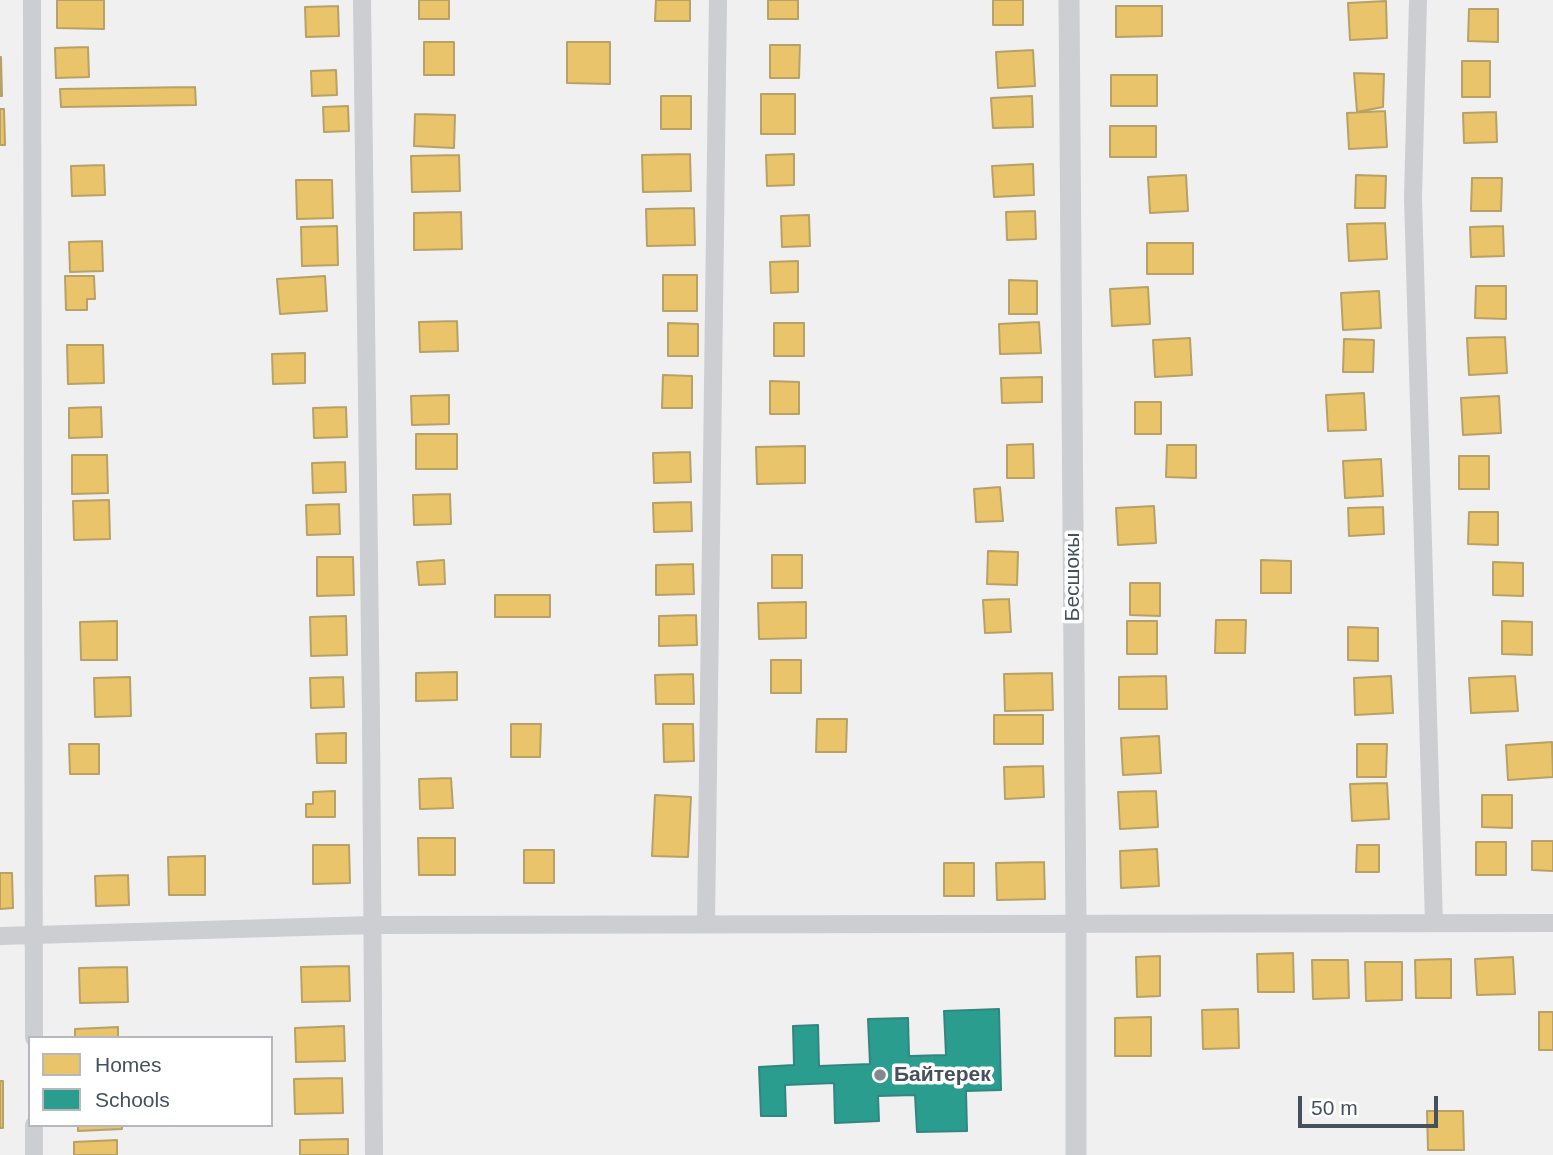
<!DOCTYPE html>
<html>
<head>
<meta charset="utf-8">
<style>
  body { margin:0 }
  #map { position:relative; width:1553px; height:1155px; overflow:hidden; background:#f1f0f0; font-family:Helvetica,sans-serif }
  canvas { display:block }
  .legend { position:absolute; left:28px; top:1036px; width:245px; height:91px; box-sizing:border-box; background:#fff; border:2px solid #b5b9be; margin:0; padding:9px 12px; list-style:none; font-size:21px; color:#47505d }
  .legend li { display:flex; align-items:center; gap:14px; height:35px }
  .legend b { width:35px; border:2px solid #b5b9be }
  .scale { position:absolute; left:1298px; top:1096px; width:140px; height:32px; box-sizing:border-box; border:4px solid #47505d; border-top:0; padding-left:9px; font-size:21px; line-height:24px; white-space:nowrap; color:#47505d; -webkit-text-stroke:5px #fff; paint-order:stroke }
</style>
</head>
<body>
<div id="map">
<canvas width="1553" height="1155"></canvas>
<ul class="legend">
<li><b style="height:19px;background:#e9c46a"></b>Homes</li>
<li><b style="height:19px;background:#2a9d8f"></b>Schools</li>
</ul>
<div class="scale">50 m</div>
</div>
<script>
const context = document.querySelector('canvas').getContext('2d');
context.lineJoin = 'round';
function fillPath(path, color) { context.fillStyle = color; context.fill(path, 'evenodd'); }
const shape = rows => new Path2D(rows.map(r => 'M' + r).join(''));
function stroke(path, color, width, dash) { context.strokeStyle = color; context.lineWidth = width; context.lineCap = dash ? 'butt' : 'round'; context.setLineDash(dash || []); context.stroke(path); }
function write(font, color, halo, rows, align = 'center') {
  context.font = font + ' Helvetica,sans-serif'; context.lineWidth = 7; context.setLineDash([]); context.textBaseline = 'middle'; context.strokeStyle = halo; context.fillStyle = color; for (const [text, x, y, turn = 0] of rows) {
    context.save(); context.translate(x, y); context.rotate((+turn || 0) * Math.PI / 180); context.textAlign = isNaN(turn) ? turn : align; if (halo) context.strokeText(text, 0, 0); context.fillText(text, 0, 0); context.restore();
  }
}
const homes = shape([
  [57,0,104,0,104,29,57,28,57,0],
  [419,0,449,0,449,19,419,19,419,0],
  [656,0,690,0,690,21,655,21,656,0],
  [768,0,798,0,798,19,768,19,768,0],
  [993,0,1023,0,1023,25,993,25,993,0],
  [1386,1,1387,38,1350,40,1348,3,1386,1],
  [338,6,339,36,306,37,305,7,338,6],
  [1116,6,1162,6,1162,36,1116,37,1116,6],
  [1469,9,1498,9,1498,42,1468,41,1469,9],
  [424,42,454,42,454,75,424,75,424,42],
  [567,42,610,42,610,84,567,83,567,42],
  [770,45,800,45,799,78,770,78,770,45],
  [88,47,89,77,56,78,55,48,88,47],
  [1033,50,1035,86,998,88,996,52,1033,50],
  [0,57,1,57,2,96,0,96,0,57],
  [1462,61,1490,61,1490,97,1462,97,1462,61],
  [336,70,337,95,312,96,311,71,336,70],
  [1354,73,1384,74,1383,107,1357,112,1354,73],
  [1111,75,1157,75,1157,106,1111,106,1111,75],
  [195,87,196,105,61,107,60,89,195,87],
  [761,94,795,94,795,134,761,134,761,94],
  [661,96,691,96,691,129,661,129,661,96],
  [1032,96,1033,127,993,128,991,98,1032,96],
  [348,106,349,131,324,132,323,107,348,106],
  [0,109,4,109,5,145,0,145,0,109],
  [1385,111,1387,147,1349,149,1347,113,1385,111],
  [1496,112,1497,142,1464,143,1463,113,1496,112],
  [415,114,455,115,454,148,414,146,415,114],
  [1110,126,1156,126,1156,157,1110,157,1110,126],
  [690,154,691,191,643,192,642,155,690,154],
  [794,154,794,185,767,186,766,155,794,154],
  [459,155,460,191,412,192,411,156,459,155],
  [1033,164,1034,195,994,197,992,166,1033,164],
  [104,165,105,195,72,196,71,166,104,165],
  [1186,175,1188,211,1150,213,1148,177,1186,175],
  [1356,175,1386,176,1385,208,1355,208,1356,175],
  [1472,178,1502,178,1501,211,1471,211,1472,178],
  [296,180,332,180,333,218,297,219,296,180],
  [694,208,695,245,647,246,646,209,694,208],
  [1035,211,1036,239,1007,240,1006,212,1035,211],
  [461,212,462,249,414,250,414,213,461,212],
  [809,215,810,246,782,247,781,216,809,215],
  [1385,223,1387,259,1349,261,1347,224,1385,223],
  [337,226,338,265,302,266,301,227,337,226],
  [1503,226,1504,256,1471,257,1470,227,1503,226],
  [102,241,103,271,70,272,69,242,102,241],
  [1147,243,1193,243,1193,274,1147,274,1147,243],
  [798,261,798,292,771,293,770,262,798,261],
  [663,275,697,275,697,311,663,311,663,275],
  [65,276,94,276,95,299,87,299,87,310,66,310,65,276],
  [325,276,327,311,280,314,277,279,325,276],
  [1009,280,1037,281,1037,314,1009,314,1009,280],
  [1476,286,1506,286,1506,319,1475,318,1476,286],
  [1148,287,1150,324,1112,326,1110,289,1148,287],
  [1379,291,1381,328,1343,330,1341,293,1379,291],
  [457,321,458,351,420,352,419,322,457,321],
  [1039,322,1041,353,1000,354,999,324,1039,322],
  [668,323,698,324,698,356,668,356,668,323],
  [774,323,804,323,804,356,774,356,774,323],
  [1505,337,1507,373,1469,375,1467,338,1505,337],
  [1190,338,1192,375,1155,377,1153,340,1190,338],
  [1344,339,1374,340,1373,372,1343,372,1344,339],
  [67,345,103,345,104,383,68,384,67,345],
  [305,353,305,383,273,384,272,354,305,353],
  [663,375,692,376,692,408,662,408,663,375],
  [1042,377,1042,402,1002,403,1001,378,1042,377],
  [770,381,799,382,799,414,770,414,770,381],
  [1364,393,1366,430,1328,431,1326,395,1364,393],
  [449,395,449,424,412,425,411,396,449,395],
  [1499,396,1501,433,1463,435,1461,398,1499,396],
  [1135,402,1161,402,1161,434,1135,434,1135,402],
  [101,407,102,437,69,438,69,408,101,407],
  [346,407,347,437,314,438,313,408,346,407],
  [416,434,457,434,457,469,416,469,416,434],
  [1033,444,1034,478,1007,478,1007,445,1033,444],
  [1167,445,1196,445,1196,478,1166,477,1167,445],
  [805,446,805,483,757,484,756,447,805,446],
  [690,452,691,482,654,483,653,453,690,452],
  [72,455,107,455,108,493,72,494,72,455],
  [1459,456,1489,456,1489,489,1459,489,1459,456],
  [1381,459,1383,496,1345,498,1343,461,1381,459],
  [345,462,346,492,313,493,312,463,345,462],
  [1000,487,1003,521,976,522,974,489,1000,487],
  [450,494,451,524,414,525,413,495,450,494],
  [109,500,110,539,74,540,73,501,109,500],
  [691,502,692,531,654,532,653,503,691,502],
  [339,504,340,534,307,535,306,505,339,504],
  [1154,506,1156,543,1118,545,1116,508,1154,506],
  [1383,507,1384,534,1349,536,1348,508,1383,507],
  [1469,512,1498,512,1498,545,1468,544,1469,512],
  [988,551,1018,552,1017,585,987,584,988,551],
  [772,555,802,555,802,588,772,588,772,555],
  [317,557,353,557,354,595,317,596,317,557],
  [444,560,445,584,419,585,417,562,444,560],
  [1261,560,1291,561,1291,593,1261,593,1261,560],
  [1493,562,1523,563,1523,596,1493,595,1493,562],
  [693,564,694,594,656,595,656,565,693,564],
  [1130,583,1160,583,1160,616,1130,615,1130,583],
  [495,595,550,595,550,617,495,617,495,595],
  [1009,599,1011,632,985,633,983,600,1009,599],
  [806,602,806,638,759,639,758,603,806,602],
  [696,615,697,645,659,646,659,616,696,615],
  [346,616,347,655,311,656,310,617,346,616],
  [1216,620,1246,620,1245,653,1215,653,1216,620],
  [117,621,117,660,81,660,80,622,117,621],
  [1127,621,1157,621,1157,654,1127,654,1127,621],
  [1502,621,1532,622,1532,655,1502,654,1502,621],
  [1348,627,1378,628,1378,661,1348,660,1348,627],
  [771,660,801,660,801,693,771,693,771,660],
  [457,672,457,700,416,701,416,673,457,672],
  [1052,673,1053,710,1005,711,1004,674,1052,673],
  [693,674,694,704,656,704,655,675,693,674],
  [1166,676,1167,709,1119,709,1119,677,1166,676],
  [1391,676,1393,713,1355,715,1354,678,1391,676],
  [1515,676,1518,711,1471,713,1469,678,1515,676],
  [130,677,131,716,95,717,94,678,130,677],
  [343,677,344,707,311,708,310,678,343,677],
  [994,715,1043,715,1043,744,994,744,994,715],
  [817,719,847,719,846,752,816,752,817,719],
  [511,724,541,724,540,757,511,757,511,724],
  [663,724,693,724,694,761,664,762,663,724],
  [346,733,346,763,317,763,316,734,346,733],
  [1159,736,1161,773,1123,775,1121,738,1159,736],
  [1552,742,1553,777,1508,780,1506,745,1552,742],
  [69,744,99,744,99,774,70,774,69,744],
  [1357,744,1387,744,1386,777,1357,777,1357,744],
  [1043,766,1044,797,1005,799,1004,767,1043,766],
  [451,778,453,808,420,809,419,779,451,778],
  [1387,783,1389,819,1352,821,1350,784,1387,783],
  [335,791,335,817,306,817,306,804,313,804,313,792,335,791],
  [1156,791,1158,827,1120,829,1118,792,1156,791],
  [655,795,691,797,688,857,652,856,655,795],
  [1482,795,1512,795,1512,828,1482,827,1482,795],
  [418,838,455,838,455,875,419,875,418,838],
  [1532,841,1553,841,1553,871,1532,870,1532,841],
  [1476,842,1506,842,1506,875,1476,875,1476,842],
  [313,845,349,845,350,883,313,884,313,845],
  [1357,845,1379,845,1379,872,1356,872,1357,845],
  [1157,849,1159,886,1121,888,1120,851,1157,849],
  [524,850,554,850,554,883,524,883,524,850],
  [205,856,205,895,169,895,168,857,205,856],
  [1044,862,1045,899,997,900,996,863,1044,862],
  [944,863,974,863,974,896,944,896,944,863],
  [0,873,12,873,13,908,0,909,0,873],
  [128,875,129,905,96,906,95,876,128,875],
  [1293,953,1294,992,1258,992,1257,954,1293,953],
  [1160,956,1160,996,1137,997,1136,957,1160,956],
  [1513,957,1515,994,1477,995,1475,959,1513,957],
  [1451,959,1451,998,1416,998,1415,960,1451,959],
  [1312,960,1348,960,1349,998,1313,999,1312,960],
  [1365,962,1402,962,1402,1000,1366,1001,1365,962],
  [349,966,350,1001,302,1002,301,967,349,966],
  [127,967,128,1002,80,1003,79,968,127,967],
  [1238,1009,1239,1048,1203,1049,1202,1010,1238,1009],
  [1539,1012,1553,1012,1553,1050,1539,1050,1539,1012],
  [1151,1017,1151,1056,1115,1056,1115,1018,1151,1017],
  [344,1026,345,1061,296,1062,295,1028,344,1026],
  [118,1027,118,1038,75,1038,75,1029,118,1027],
  [342,1078,343,1113,295,1114,294,1079,342,1078],
  [0,1081,3,1081,3,1128,0,1128,0,1081],
  [1427,1111,1463,1111,1464,1150,1428,1150,1427,1111],
  [78,1125,122,1125,122,1129,78,1131,78,1125],
  [348,1139,348,1155,300,1155,300,1140,348,1139],
  [117,1140,117,1155,74,1155,74,1142,117,1140]
]);
const schools = shape([
  [999,1009,1001,1090,966,1091,967,1131,917,1132,915,1095,878,1096,879,1121,835,1123,834,1083,785,1085,786,1116,761,1116,759,1067,794,1065,793,1026,818,1025,819,1066,870,1064,868,1019,908,1018,909,1056,946,1055,944,1011,999,1009]
]);
const minor = shape([
  [32,0,34,1038],
  [362,0,371,719,374,1155],
  [1418,0,1413,198,1434,923],
  [706,924,718,0],
  [0,936,372,925,1553,923],
  [34,1155,34,1125]
]);
const tertiary = shape([
  [1069,0,1076,924,1076,1155]
]);
const markers = [
  [880,1075,7,"#828890"]
];
const streetNames = [
  ["Бесшокы",1073,577,-90]
];
const poiNames = [
  ["Байтерек",894,1075]
];
fillPath(homes, '#e9c46a');
stroke(homes, '#b8a166', 2);
fillPath(schools, '#2a9d8f');
stroke(schools, '#338680', 2);
stroke(minor, '#ccced1', 18);
stroke(tertiary, '#ccced1', 21);
for (const [x, y, r, color] of markers) { const dot = new Path2D(); dot.arc(x, y, r, 0, 2 * Math.PI); context.fillStyle = color; context.fill(dot); stroke(dot, '#fff', 2.5); }
write('21px', '#47505d', '#fff', streetNames);
write('bold 21px', '#47505d', '#fff', poiNames, 'left');
</script>
</body>
</html>
